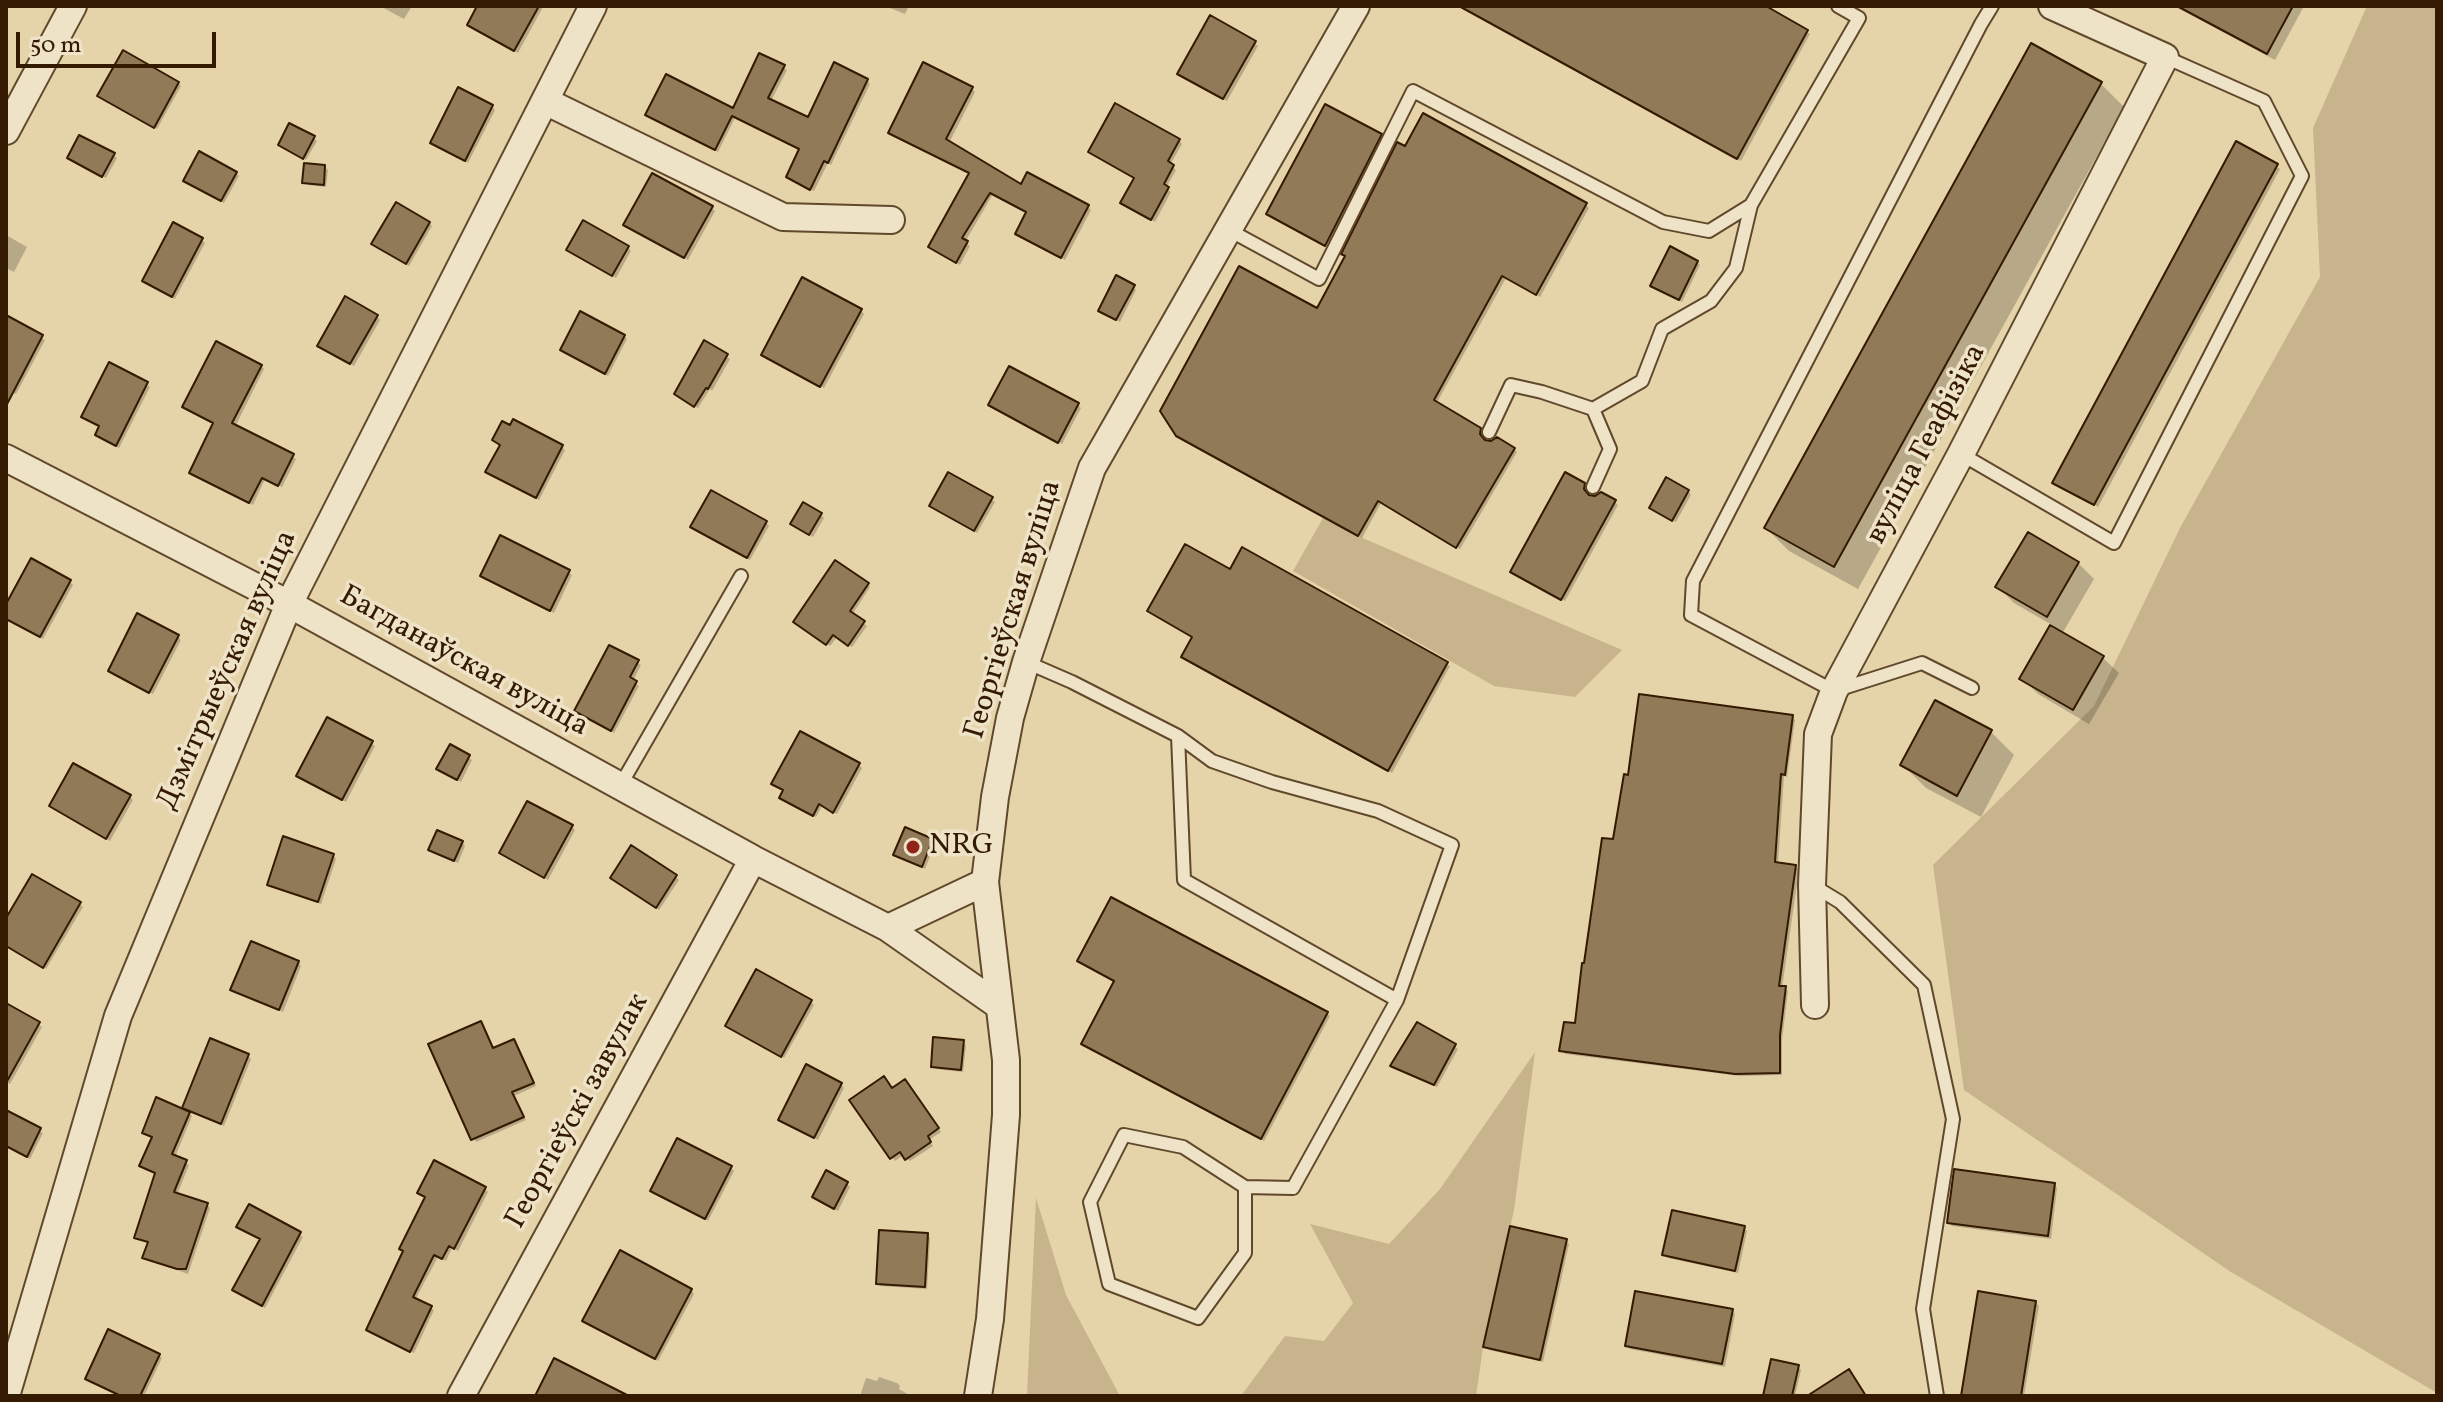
<!DOCTYPE html>
<html>
<head>
<meta charset="utf-8">
<style>
  body { margin:0 }
  #map { position:relative; width:2443px; height:1402px; overflow:hidden; background:#e5d3a9; font-family:Vollkorn,serif }
  canvas { display:block }
  .frame { position:absolute; inset:0; border:8px solid #331a01; pointer-events:none }
  .scale { position:absolute; left:16px; top:32px; width:200px; height:36px; box-sizing:border-box; border:4px solid #331a01; border-top:0; padding-left:10px; font-size:24px; line-height:28px; white-space:nowrap; color:#331a01; -webkit-text-stroke:6px #eee2c7; paint-order:stroke }
</style>
</head>
<body>
<div id="map">
<canvas width="2443" height="1402"></canvas>
<div class="frame"></div>
<div class="scale">50 m</div>
</div>
<script>
const context = document.querySelector('canvas').getContext('2d');
context.lineJoin = 'round';
function fillPath(path, color) { context.fillStyle = color; context.fill(path, 'evenodd'); }
const shape = rows => new Path2D(rows.map(r => 'M' + r).join(''));
function stroke(path, color, width, dash) { context.strokeStyle = color; context.lineWidth = width; context.lineCap = dash ? 'butt' : 'round'; context.setLineDash(dash || []); context.stroke(path); }
function write(font, color, halo, rows, align = 'center') {
  context.font = font + ' Vollkorn,serif'; context.lineWidth = 7; context.setLineDash([]); context.textBaseline = 'middle'; context.strokeStyle = halo; context.fillStyle = color; for (const [text, x, y, turn = 0] of rows) {
    context.save(); context.translate(x, y); context.rotate((+turn || 0) * Math.PI / 180); context.textAlign = isNaN(turn) ? turn : align; if (halo) context.strokeText(text, 0, 0); context.fillText(text, 0, 0); context.restore();
  }
}
const green = shape([
  [2367,6,2437,6,2437,1393,2231,1272,1964,1090,1933,865,2094,706,2181,526,2320,277,2313,128],
  [1323,518,1358,536,1622,650,1575,697,1494,686,1293,571],
  [1535,1052,1514,1210,1483,1347,1476,1396,1241,1396,1285,1336,1324,1341,1353,1303,1310,1224,1389,1244,1440,1189],
  [1036,1198,1066,1295,1120,1396,1027,1396]
]);
const shadow = shape([
  [380,6,412,6,404,19],
  [480,6,542,6,543,7,518,53,473,28],
  [885,6,909,6,905,14],
  [1492,6,1762,6,1810,34,1741,161,1488,22],
  [2174,6,2304,6,2275,60],
  [1254,43,1258,46,1227,101,1183,77],
  [783,67,787,70,771,101,809,119,867,80,870,84,831,165,828,163,814,191,788,177,801,150,735,118,718,152,651,117,734,110],
  [178,83,181,86,157,129,103,99],
  [2101,84,2124,107,1858,589,1789,551,1766,528],
  [971,88,975,92,949,143,1021,187,1088,207,1091,210,1065,260,1021,236,1028,213,993,194,965,242,970,246,960,265,934,250,971,174,894,136],
  [492,106,495,110,468,163,432,143],
  [1380,135,1384,139,1329,248,1272,217],
  [314,138,317,141,306,160,283,148],
  [1179,140,1182,144,1170,165,1176,170,1166,188,1171,192,1155,222,1126,205],
  [2237,144,2280,169,2098,507,2054,483],
  [113,155,117,158,106,178,73,161],
  [324,166,328,170,326,187,308,185,304,182],
  [236,173,239,176,224,203,188,184],
  [1586,205,1589,208,1540,297,1506,278,1436,404,1480,429,1483,433,1483,438,1485,442,1514,449,1517,452,1460,549,1381,503,1362,538,1181,439,1318,311],
  [711,207,715,211,688,260,629,228],
  [429,223,432,226,409,266,377,247],
  [6,235,27,247,14,272,6,268],
  [201,240,205,243,175,299,148,284],
  [628,248,631,251,616,278,572,253],
  [1697,262,1700,265,1682,302,1655,288],
  [1133,287,1136,290,1120,322,1103,313],
  [861,311,864,314,824,388,766,358],
  [377,317,380,320,354,366,323,348],
  [6,318,45,340,16,394,6,389],
  [624,336,627,339,608,376,565,353],
  [704,343,730,359,712,391,710,389,698,408,679,397],
  [110,365,150,387,119,448,100,438,101,427,87,420],
  [261,366,264,369,235,427,296,459,282,487,265,479,253,505,191,473,215,424],
  [1078,405,1081,408,1062,444,993,408],
  [562,447,565,450,539,500,491,475],
  [1584,485,1587,488,1589,497,1614,502,1618,505,1565,601,1516,574],
  [1688,491,1691,495,1676,522,1654,511],
  [991,499,995,502,977,533,934,509],
  [821,515,824,518,813,537,796,527],
  [766,522,769,526,750,560,696,530],
  [501,537,572,575,554,613,485,579],
  [2078,563,2094,579,2062,634,2103,658,2119,673,2089,724,2038,694,2022,678,2052,625,2014,603,1998,587],
  [1230,572,1450,666,1392,773,1187,660],
  [69,581,73,585,43,639,6,619,6,608],
  [867,584,870,587,852,615,867,626,852,647,837,637,830,646,799,624],
  [178,637,181,640,153,694,110,671],
  [610,647,641,665,633,681,639,686,614,733,577,711],
  [1792,717,1795,720,1787,777,1784,776,1778,864,1795,866,1799,870,1782,988,1788,991,1782,1040,1782,1075,1740,1076,1565,1054,1562,1051,1577,1025,1614,842],
  [328,719,375,746,346,802,298,776],
  [1991,732,2014,755,1981,817,1926,788,1903,765],
  [451,747,472,760,461,782,442,772],
  [859,765,862,768,837,814,822,806,816,817,785,800,785,791,777,787],
  [130,797,133,800,110,841,51,806],
  [572,827,575,830,548,880,501,853],
  [932,841,935,844,925,869,895,855],
  [462,842,465,846,458,863,430,849],
  [333,855,336,859,321,904,272,887,269,884],
  [676,877,679,880,659,910,615,880],
  [80,904,83,907,46,969,6,946,6,922],
  [1079,961,1326,1013,1330,1016,1264,1141,1086,1047,1083,1044,1115,982],
  [298,963,301,966,283,1012,233,989],
  [810,1001,814,1005,784,1058,730,1029],
  [6,1005,42,1027,10,1084,6,1082],
  [480,1023,494,1050,513,1041,516,1044,536,1086,514,1096,526,1120,476,1142,431,1045],
  [963,1042,966,1046,963,1072,936,1069,933,1066],
  [1454,1046,1458,1049,1437,1087,1396,1068],
  [248,1056,251,1059,224,1126,184,1107],
  [841,1084,844,1088,818,1140,783,1122],
  [908,1085,941,1132,929,1140,933,1146,910,1161,904,1155,895,1161,852,1100],
  [6,1113,43,1133,30,1159,6,1146],
  [189,1113,192,1116,175,1157,189,1165,177,1195,207,1205,210,1208,188,1274,148,1260,144,1257,149,1244,136,1237,157,1174,142,1166,153,1138,144,1132],
  [731,1168,734,1171,708,1221,656,1194],
  [847,1184,850,1187,838,1211,817,1200],
  [2054,1184,2057,1188,2051,1239,1952,1226,1949,1223],
  [484,1188,488,1192,458,1251,452,1248,446,1261,438,1257,415,1300,434,1310,414,1353,371,1333,368,1330],
  [249,1206,303,1237,265,1308,234,1290,262,1240,242,1229],
  [1744,1228,1747,1231,1738,1273,1668,1258,1665,1255],
  [927,1235,930,1238,927,1289,881,1286,878,1283],
  [1566,1241,1569,1244,1543,1362,1489,1350,1486,1347],
  [691,1290,694,1294,658,1361,588,1323],
  [2036,1303,2039,1306,2024,1396,1963,1396],
  [1732,1311,1735,1314,1725,1367,1630,1349,1627,1345],
  [159,1355,162,1358,144,1396,121,1396,91,1382],
  [1798,1367,1801,1370,1795,1396,1765,1396],
  [879,1377,897,1383,900,1386,899,1389,911,1396,860,1396,866,1378,877,1381]
]);
const building = shape([
  [477,6,539,6,514,51,467,25,477,6],
  [1459,6,1766,6,1808,30,1737,159,1459,6],
  [2177,6,2293,6,2267,54,2177,6],
  [1210,15,1256,41,1223,99,1177,74,1210,15],
  [2031,43,2102,82,1834,567,1764,528,2031,43],
  [123,50,179,82,154,128,97,96,123,50],
  [759,53,785,65,768,98,808,117,834,62,868,79,828,163,824,161,810,190,786,177,799,149,732,116,715,150,645,115,666,74,733,108,759,53],
  [923,62,973,87,946,139,1021,184,1027,172,1089,205,1061,258,1015,234,1026,212,990,193,962,238,968,241,956,263,928,247,969,173,888,133,923,62],
  [458,87,493,105,465,161,430,143,458,87],
  [1115,103,1180,139,1168,161,1174,165,1164,184,1169,187,1151,220,1120,203,1134,178,1088,152,1115,103],
  [1325,104,1382,134,1325,246,1266,214,1325,104],
  [1423,113,1587,203,1536,295,1502,276,1434,400,1481,428,1480,434,1485,440,1491,441,1497,437,1515,448,1456,548,1378,501,1358,536,1176,436,1160,411,1239,266,1317,308,1345,256,1341,254,1397,142,1405,146,1423,113],
  [289,123,315,136,303,159,278,145,289,123],
  [79,135,115,153,102,177,67,158,79,135],
  [2236,141,2278,164,2094,505,2052,483,2236,141],
  [199,151,237,172,221,201,183,181,199,151],
  [304,163,325,165,324,185,302,183,304,163],
  [652,173,713,206,684,258,623,225,652,173],
  [396,202,430,222,406,264,371,244,396,202],
  [583,220,629,246,612,276,566,250,583,220],
  [173,222,203,238,172,297,142,281,173,222],
  [1670,246,1698,261,1679,300,1650,286,1670,246],
  [1116,275,1135,285,1116,320,1098,311,1116,275],
  [802,277,862,309,820,387,761,355,802,277],
  [345,296,378,315,350,364,317,346,345,296],
  [580,311,625,335,605,374,560,350,580,311],
  [6,315,43,335,6,406,6,315],
  [704,340,728,354,708,389,706,388,694,407,674,394,704,340],
  [216,341,262,365,232,423,294,454,278,486,262,478,249,503,189,473,213,423,182,407,216,341],
  [109,362,148,382,116,446,95,435,99,426,81,417,109,362],
  [1009,366,1079,403,1058,443,988,405,1009,366],
  [513,419,563,445,536,498,485,472,500,445,492,440,502,421,510,425,513,419],
  [948,472,993,497,974,531,929,506,948,472],
  [1565,472,1585,483,1584,489,1589,495,1595,496,1601,492,1616,500,1561,600,1510,572,1565,472],
  [1666,477,1689,490,1672,521,1649,508,1666,477],
  [711,490,767,521,747,558,690,527,711,490],
  [803,502,822,513,809,535,790,524,803,502],
  [2028,532,2079,562,2047,617,1995,587,2028,532],
  [500,535,570,570,550,611,480,576,500,535],
  [1185,544,1230,569,1242,547,1448,662,1388,771,1181,657,1192,637,1147,611,1185,544],
  [31,558,71,580,40,637,6,619,6,604,31,558],
  [835,560,869,583,850,611,865,621,848,646,833,635,826,645,793,622,835,560],
  [137,613,179,635,149,693,108,671,137,613],
  [2050,625,2104,656,2073,710,2019,679,2050,625],
  [609,645,639,660,630,677,637,681,611,731,574,711,609,645],
  [1639,694,1793,715,1785,775,1781,774,1775,862,1796,865,1779,986,1786,986,1780,1035,1780,1073,1735,1074,1559,1051,1564,1022,1575,1023,1582,963,1584,963,1602,838,1613,839,1624,774,1628,775,1639,694],
  [1935,700,1992,730,1957,796,1900,765,1935,700],
  [327,717,373,741,342,800,296,776,327,717],
  [800,731,860,763,833,813,819,804,813,816,779,798,783,790,771,784,800,731],
  [450,744,470,755,457,780,436,769,450,744],
  [73,763,131,795,106,839,49,806,73,763],
  [527,801,573,825,544,878,499,853,527,801],
  [905,827,933,839,922,867,893,855,905,827],
  [437,830,463,841,454,861,428,850,437,830],
  [283,836,334,854,318,902,267,885,283,836],
  [631,845,677,875,656,908,610,878,631,845],
  [32,874,81,902,43,968,6,946,6,918,32,874],
  [1111,897,1328,1012,1261,1139,1081,1044,1114,981,1077,961,1111,897],
  [251,941,299,961,279,1010,230,990,251,941],
  [756,969,812,1000,781,1057,725,1026,756,969],
  [6,1003,40,1022,6,1083,6,1003],
  [481,1021,493,1048,514,1039,534,1083,512,1092,524,1117,471,1140,428,1044,481,1021],
  [1417,1022,1456,1044,1434,1085,1390,1066,1417,1022],
  [933,1037,964,1040,961,1070,931,1067,933,1037],
  [210,1038,249,1054,221,1124,182,1108,210,1038],
  [806,1064,842,1083,814,1138,778,1120,806,1064],
  [884,1076,892,1088,905,1079,939,1128,928,1136,931,1142,905,1160,900,1152,890,1159,849,1100,884,1076],
  [156,1097,190,1112,172,1154,187,1160,174,1192,208,1203,186,1269,177,1269,142,1258,148,1242,134,1238,155,1173,139,1166,152,1137,142,1133,156,1097],
  [6,1110,41,1128,27,1157,6,1146,6,1110],
  [677,1138,732,1166,705,1219,650,1191,677,1138],
  [434,1160,486,1187,454,1249,449,1246,442,1259,434,1255,413,1297,432,1306,410,1352,366,1330,403,1251,399,1249,425,1197,417,1193,434,1160],
  [1954,1169,2055,1183,2048,1236,1947,1223,1954,1169],
  [826,1170,848,1182,834,1209,812,1197,826,1170],
  [249,1204,301,1232,262,1306,232,1290,260,1239,236,1227,249,1204],
  [1672,1210,1745,1226,1735,1271,1662,1255,1672,1210],
  [1510,1226,1567,1239,1540,1360,1483,1347,1510,1226],
  [879,1230,928,1233,925,1287,876,1284,879,1230],
  [620,1250,692,1289,655,1359,582,1321,620,1250],
  [1635,1291,1733,1309,1722,1364,1625,1346,1635,1291],
  [1978,1291,2036,1301,2021,1396,1961,1396,1978,1291],
  [108,1329,160,1354,140,1396,121,1396,85,1379,108,1329],
  [554,1358,629,1396,535,1396,554,1358],
  [1771,1359,1799,1365,1792,1396,1763,1396,1771,1359],
  [1849,1369,1866,1396,1807,1396,1849,1369]
]);
const service = shape([
  [1229,230,1319,279,1413,91,1663,222,1709,231,1751,205,1859,18,1838,6],
  [1489,432,1511,385,1542,392,1593,409,1642,381,1662,329,1711,301,1736,268,1751,205],
  [1961,454,2114,543,2302,176,2264,101,2165,57],
  [1593,487,1610,449,1593,409],
  [1026,662,1072,682,1178,736,1212,761,1272,782,1378,811,1452,845,1397,1000,1293,1188,1245,1187,1183,1147,1124,1135,1090,1202,1109,1284,1198,1318,1245,1253,1245,1187],
  [1972,688,1922,663,1834,691,1691,615,1693,581,1981,24,1992,6],
  [1178,736,1184,880,1397,1000],
  [620,786,741,576],
  [1812,885,1840,902,1924,985,1953,1119,1923,1309,1937,1396]
]);
const minor = shape([
  [545,101,783,217,891,220],
  [6,131,73,6],
  [6,458,289,604,753,859,888,928,998,1005],
  [888,928,985,882],
  [1815,1005,1812,885,1818,734,1834,691,1961,454,2165,57,2052,6],
  [6,1396,118,1016,289,604,593,6],
  [461,1396,753,859],
  [978,1396,990,1319,1006,1115,1006,1060,985,882,995,797,1010,718,1026,662,1092,468,1356,6]
]);
const markers = [
  [913,847,8,"#8f2418"]
];
const streetNames = [
  ["вуліца Геафізіка",1928,445,-62],
  ["Георгіеўская вуліца",1015,610,-73],
  ["Багданаўская вуліца",463,663,29],
  ["Дзмітрыеўская вуліца",229,671,-66],
  ["Георгіеўскі завулак",579,1112,-61]
];
const poiNames = [
  ["NRG",929,847]
];
fillPath(green, '#c7b48c');
fillPath(shadow, '#0003');
fillPath(building, '#907a58');
stroke(building, '#331a01', 2);
stroke(service, '#60482b', 16);
stroke(minor, '#60482b', 30);
stroke(service, '#eee2c7', 12);
stroke(minor, '#eee2c7', 26);
for (const [x, y, r, color] of markers) { const dot = new Path2D(); dot.arc(x, y, r, 0, 2 * Math.PI); context.fillStyle = color; context.fill(dot); stroke(dot, '#eee2c7', 3); }
write('30px', '#331a01', '#eee2c7', streetNames);
write('30px', '#331a01', '#eee2c7', poiNames, 'left');
</script>
</body>
</html>
